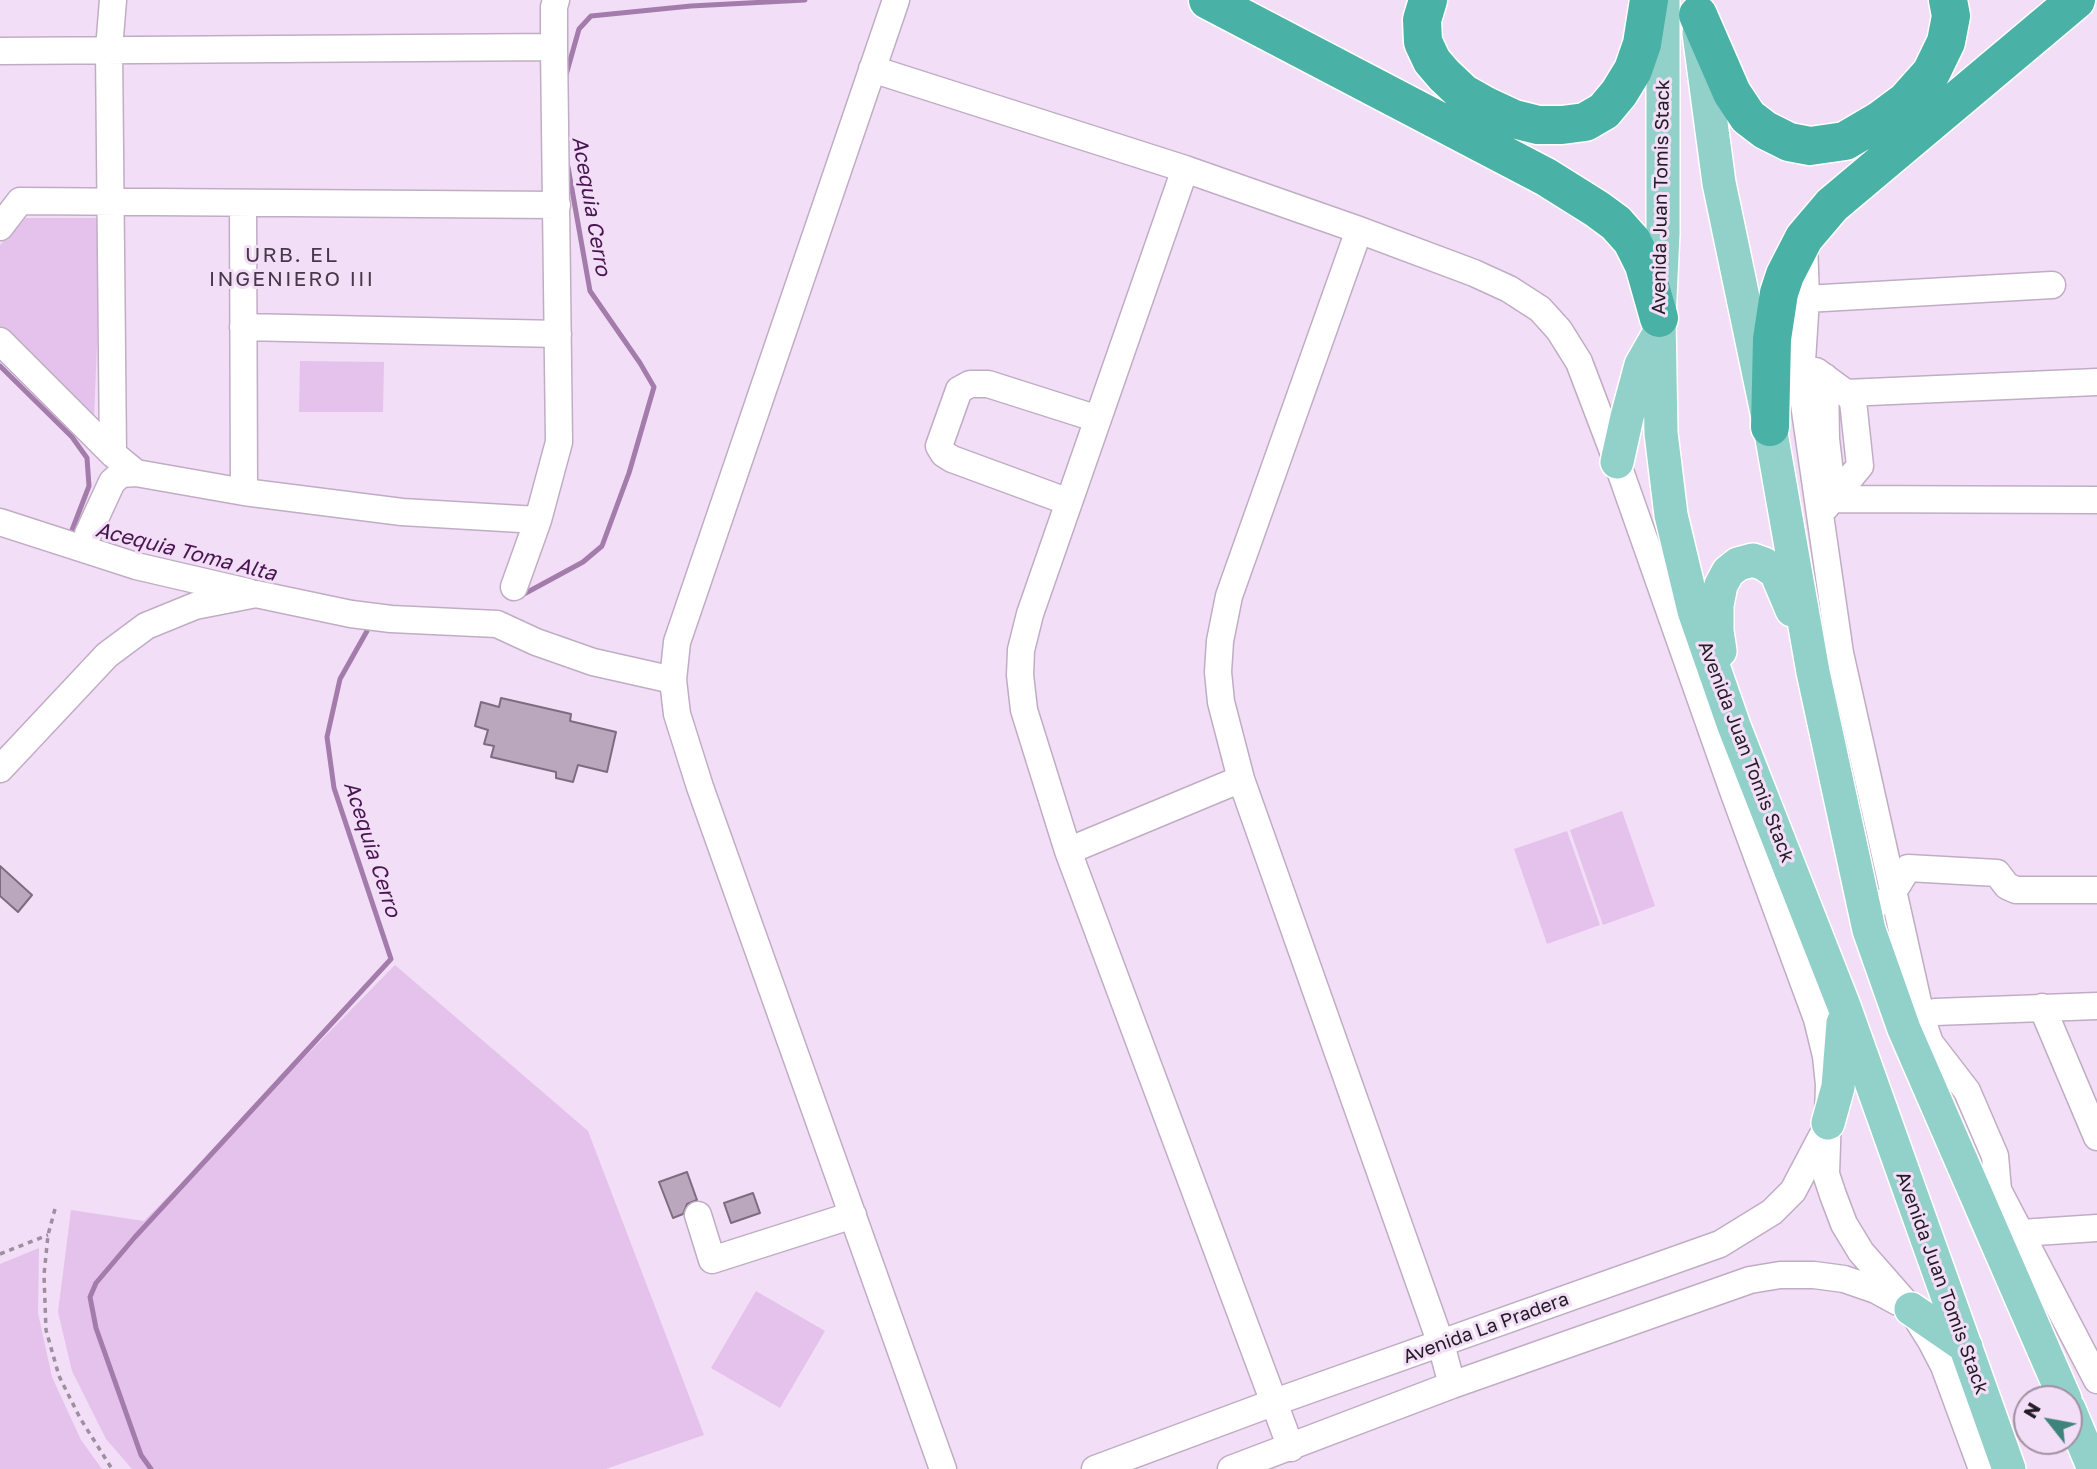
<!DOCTYPE html>
<html>
<head>
<meta charset="utf-8">
<style>
  body { margin:0 }
  #map { position:relative; width:2097px; height:1469px; overflow:hidden; background:#f2def6; font-family:"Golos Text",sans-serif }
  canvas { display:block }
  .north { position:absolute; left:2013px; top:1385px; width:70px; height:70px; box-sizing:border-box; background:#f2def6; border:2px solid #a090a2; border-radius:50%; rotate:301deg; font-size:19px; font-weight:700; line-height:28px; text-align:center; color:#241c25 }
  .north::after { content:''; display:block; margin:auto; width:24px; height:32px; background:#3e847c; clip-path:polygon(50% 0,100% 100%,50% 72%,0 100%) }
</style>
</head>
<body>
<div id="map">
<canvas width="2097" height="1469"></canvas>
<div class="north">N</div>
</div>
<script>
const context = document.querySelector('canvas').getContext('2d');
context.lineJoin = 'round';
function fillPath(path, color) { context.fillStyle = color; context.fill(path, 'evenodd'); }
const shape = rows => new Path2D(rows.map(r => 'M' + r).join(''));
function stroke(path, color, width, dash) { context.strokeStyle = color; context.lineWidth = width; context.lineCap = dash ? 'butt' : 'round'; context.setLineDash(dash || []); context.stroke(path); }
function write(font, color, halo, rows, align = 'center') {
  context.font = font + ' "Golos Text",sans-serif'; context.lineWidth = 6; context.setLineDash([]); context.textBaseline = 'middle'; context.strokeStyle = halo; context.fillStyle = color; for (const [text, x, y, turn = 0] of rows) {
    context.save(); context.translate(x, y); context.rotate((+turn || 0) * Math.PI / 180); context.textAlign = isNaN(turn) ? turn : align; if (halo) context.strokeText(text, 0, 0); context.fillText(text, 0, 0); context.restore();
  }
}
const green = shape([
  [24,218,102,218,94,419,0,326,0,245],
  [300,361,384,362,383,412,299,412],
  [1622,811,1655,906,1603,925,1570,830],
  [1567,831,1600,925,1547,944,1514,849],
  [395,965,588,1131,704,1435,606,1469,132,1469,106,1439,72,1371,58,1312,71,1210,144,1221],
  [39,1248,38,1313,52,1377,81,1440,102,1469,0,1469,0,1264],
  [756,1291,825,1331,780,1408,711,1368]
]);
const stream = shape([
  [566,75,579,29,591,16,691,6,805,0],
  [0,366,72,437,87,458,89,486,69,538],
  [524,594,583,562,602,546,629,473,654,387,640,363,590,291,568,167],
  [151,1469,141,1455,96,1328,90,1297,96,1283,135,1237,391,959,334,788,327,737,340,679,367,631]
]);
const building = shape([
  [501,698,571,714,570,721,616,732,607,772,578,765,573,782,556,778,556,772,491,757,494,746,484,744,488,730,475,726,481,702,499,707,501,698],
  [0,866,32,895,18,912,0,896,0,866],
  [687,1172,697,1200,687,1204,683,1214,673,1218,659,1182,687,1172],
  [753,1193,760,1213,731,1223,724,1203,753,1193]
]);
const path = shape([
  [55,1209,48,1235,44,1275,46,1330,59,1376,80,1418,112,1469],
  [0,1254,48,1235]
]);
const minor = shape([
  [113,0,109,49,113,454],
  [0,51,554,47],
  [872,69,1185,169,1359,230,1474,273,1509,289,1540,309,1559,330,1579,362,1617,462,1733,791,1817,1019,1826,1056,1829,1085,1826,1174,1833,1195,1844,1224,1861,1252,1911,1309,1931,1341,1944,1366,1982,1469],
  [1185,169,1030,614,1021,650,1020,675,1024,710,1068,851,1291,1448],
  [243,203,244,492],
  [0,227,20,201,557,205],
  [1359,230,1229,596,1220,641,1218,672,1221,702,1241,779,1441,1344,1452,1385],
  [1804,241,1806,299,1802,361,1803,397,1840,653,1922,1020,1930,1043,1967,1091,1995,1156,1998,1190,2097,1380],
  [1806,299,2052,285],
  [243,327,558,334],
  [0,341,113,454,136,473,244,492,402,512,538,520],
  [1816,371,1846,393,1853,401,1860,466,1825,508],
  [1825,377,1826,439,1833,499,2097,500],
  [1846,393,2097,382],
  [1069,502,952,459,944,454,939,446,959,390,970,384,988,384,1098,419],
  [0,522,136,566,248,592],
  [88,534,112,482,121,474,136,473],
  [514,587,538,520,559,442,554,47,554,7,556,0],
  [673,680,677,642,896,0],
  [0,769,107,655,146,626,195,606,256,594,351,614,391,619,497,624,536,642,593,662,673,680,677,714,700,787,943,1469],
  [1068,851,1241,779],
  [1887,902,1908,868,1997,873,2007,886,2016,890,2097,890],
  [2042,1007,2097,1137],
  [1908,1027,1935,1012,2097,1006],
  [698,1215,712,1260,853,1215],
  [2005,1238,2021,1233,2097,1228],
  [1095,1469,1275,1402,1720,1244,1772,1212,1793,1191,1822,1136],
  [1231,1469,1452,1385,1750,1280,1780,1275,1814,1275,1844,1279,1876,1290,1898,1302]
]);
const major = shape([
  [1663,0,1663,234,1659,318,1661,433,1671,515,1694,611,1734,726,1844,1006,2009,1469],
  [1699,33,1719,183,1770,427,1813,672,1869,930,1904,1029,2065,1399],
  [1617,462,1627,417,1641,365,1657,337],
  [1720,651,1717,631,1717,605,1721,585,1728,572,1738,564,1753,560,1764,564,1776,572,1792,610],
  [1828,1123,1838,1087,1843,1023],
  [1911,1309,1966,1347],
  [2069,1409,2094,1469]
]);
const highway = shape([
  [1208,0,1546,177,1597,209,1616,223,1632,241,1644,265,1659,318],
  [1428,0,1422,20,1423,42,1432,61,1444,75,1463,93,1486,106,1514,119,1538,125,1562,125,1585,122,1604,111,1619,93,1633,70,1642,44,1649,0],
  [1698,15,1732,93,1748,117,1765,130,1789,142,1810,146,1845,141,1879,121,1906,101,1931,73,1946,42,1951,16,1948,0],
  [1770,427,1772,339,1779,293,1785,275,1804,238,1832,205,2076,0]
]);
const streetNames = [
  ["Avenida Juan Tomis Stack",1661,197,-89],
  ["Avenida Juan Tomis Stack",1746,752,69],
  ["Avenida Juan Tomis Stack",1942,1283,70],
  ["Avenida La Pradera",1486,1328,-20]
];
const waterNames = [
  ["Acequia Cerro",591,206,80],
  ["Acequia Toma Alta",186,552,14],
  ["Acequia Cerro",372,849,72]
];
const neighbourhoodNames = [
  ["URB. EL",292,255],
  ["INGENIERO III",292,279]
];
fillPath(green, '#e5c2eb');
stroke(stream, '#a47cab', 5);
fillPath(building, '#baa7be');
stroke(building, '#7d6c80', 2);
stroke(minor, '#c0adc4', 29);
stroke(major, '#fff', 36);
stroke(highway, '#fff', 41);
stroke(path, '#9d8ea0', 3.5, [5, 5]);
stroke(minor, '#fff', 26);
stroke(major, '#92d0ca', 33);
stroke(highway, '#4ab1a6', 38);
write('19px', '#241c25', '#f2def6', streetNames);
write('italic 21px', '#491551', '#f2def6', waterNames);
context.letterSpacing = '2px';
write('21px', '#48384b', '#f2def6', neighbourhoodNames);
context.letterSpacing = '0px';
</script>
</body>
</html>
